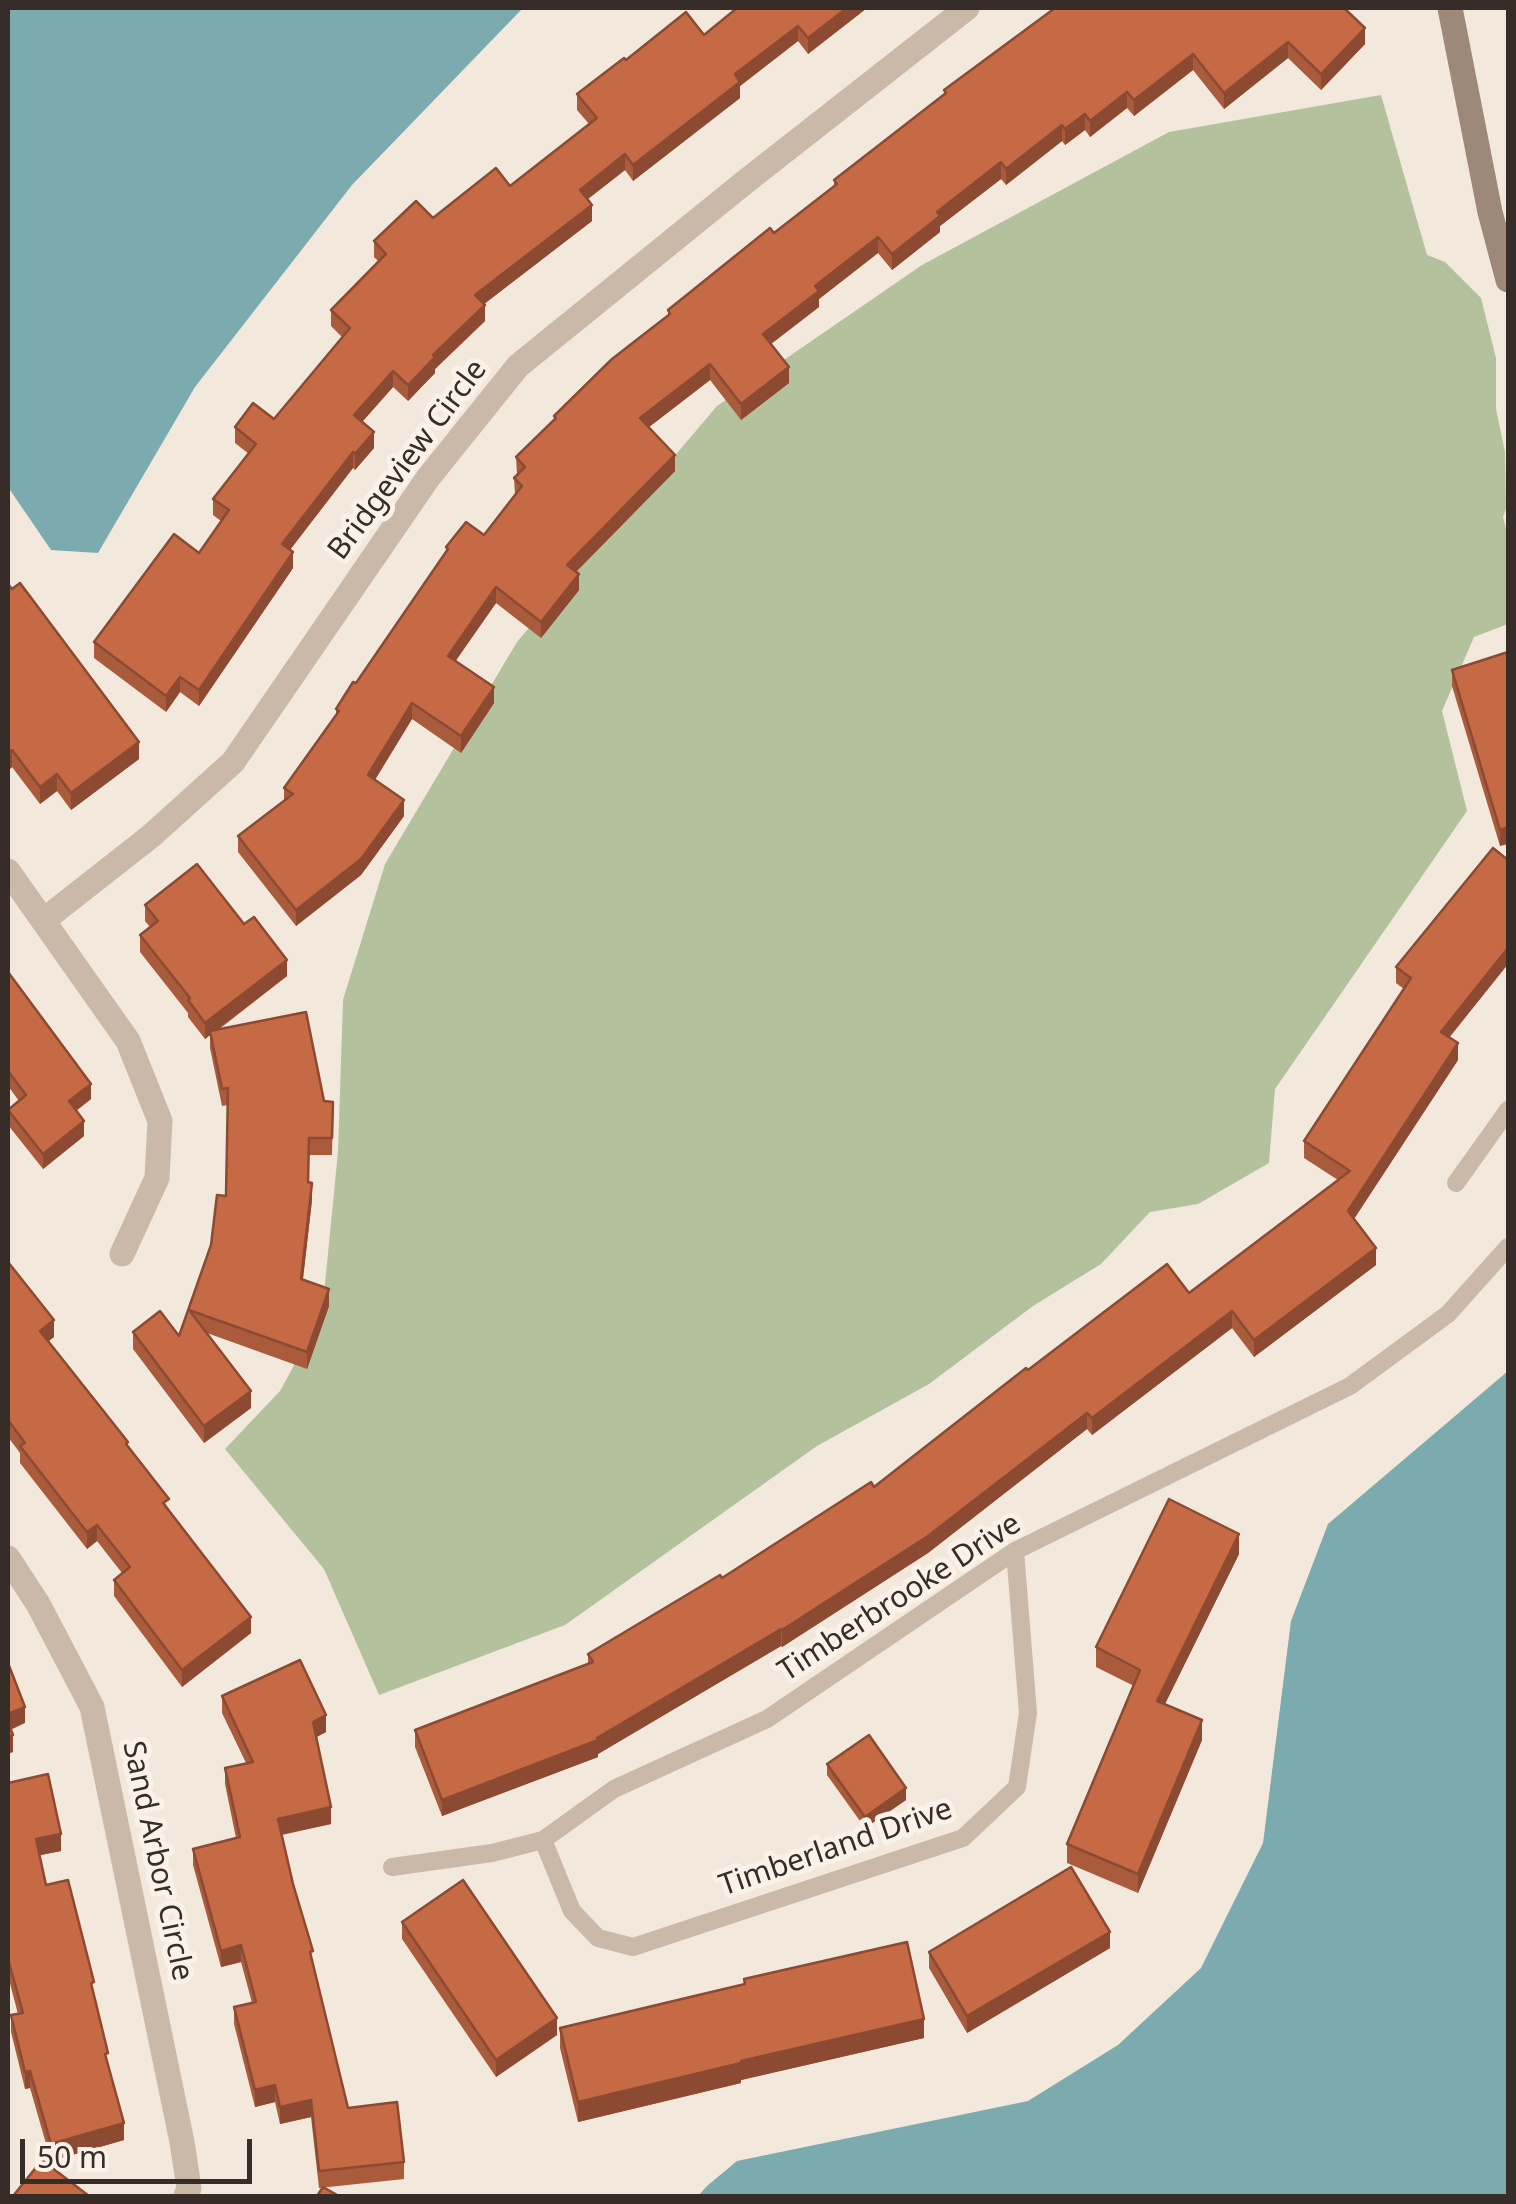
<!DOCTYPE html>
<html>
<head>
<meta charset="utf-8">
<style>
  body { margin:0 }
  #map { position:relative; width:1516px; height:2204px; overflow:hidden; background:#f2e9dc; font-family:"Noto Sans",sans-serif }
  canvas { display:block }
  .frame { position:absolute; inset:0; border:10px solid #372d28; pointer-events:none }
  .scale { position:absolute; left:20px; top:2139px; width:232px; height:45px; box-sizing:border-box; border:5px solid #372d28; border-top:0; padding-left:12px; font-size:30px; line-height:35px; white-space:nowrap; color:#372d28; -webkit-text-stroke:8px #faf2e9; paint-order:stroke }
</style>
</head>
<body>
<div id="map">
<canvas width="1516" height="2204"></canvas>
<div class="frame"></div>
<div class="scale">50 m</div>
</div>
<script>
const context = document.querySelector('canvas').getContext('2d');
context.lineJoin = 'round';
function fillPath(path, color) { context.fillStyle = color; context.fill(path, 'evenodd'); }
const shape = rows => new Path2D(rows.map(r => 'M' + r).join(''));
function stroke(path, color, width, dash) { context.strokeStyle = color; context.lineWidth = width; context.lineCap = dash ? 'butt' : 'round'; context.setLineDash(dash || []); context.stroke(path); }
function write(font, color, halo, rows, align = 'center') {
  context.font = font + ' "Noto Sans",sans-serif'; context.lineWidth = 10; context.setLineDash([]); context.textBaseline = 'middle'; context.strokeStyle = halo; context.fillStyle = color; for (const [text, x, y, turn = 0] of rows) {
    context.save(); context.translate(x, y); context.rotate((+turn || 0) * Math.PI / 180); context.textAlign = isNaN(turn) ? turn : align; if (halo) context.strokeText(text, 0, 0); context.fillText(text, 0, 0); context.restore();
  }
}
const green = shape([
  [1381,95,1427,255,1445,262,1481,298,1496,358,1496,409,1505,452,1506,509,1503,517,1508,536,1508,624,1474,637,1442,711,1467,811,1275,1089,1269,1163,1198,1204,1150,1212,1101,1264,1033,1306,929,1384,817,1446,565,1625,379,1695,324,1569,225,1449,280,1391,322,1314,338,1152,343,1000,385,864,517,642,717,406,922,265,1169,132]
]);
const water = shape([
  [8,8,523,8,352,185,195,387,98,553,51,550,8,487],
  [1508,1371,1508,2196,698,2196,707,2186,737,2161,1028,2101,1118,2045,1201,1968,1263,1843,1291,1621,1328,1524]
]);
const lane = shape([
  [1456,1183,1508,1110],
  [543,1840,572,1911,598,1938,633,1947,963,1838,1017,1787,1028,1713,1015,1551],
  [392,1867,492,1853,543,1840,614,1789,767,1719,1015,1551,1350,1386,1448,1314,1508,1247]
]);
const street = shape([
  [8,871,128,1041,160,1121,157,1178,122,1254],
  [44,920,151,836,233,762,428,478,518,366,745,182,967,8],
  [8,1558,38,1604,92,1707,182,2142,189,2188,186,2196]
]);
const secondary = shape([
  [1450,8,1490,212,1508,280]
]);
const wall = shape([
  [867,8,808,54,798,41,740,86,740,98,633,181,625,170,588,199,592,221,484,304,485,321,435,369,435,373,408,401,393,387,362,422,374,448,355,470,353,468,290,550,293,568,199,706,180,692,166,712,94,658,94,642,199,553,221,521,213,515,213,499,249,454,235,443,235,427,274,419,342,337,331,326,331,310,378,261,374,257,374,241,510,186,589,124,577,110,577,94,626,60,704,35],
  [1055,8,1365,44,1321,90,1288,58,1224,109,1193,70,1134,116,1127,108,1090,137,1085,130,1065,145,1062,141,1006,185,1001,179,940,226,940,232,892,270,878,253,819,299,819,307,771,344,789,383,741,420,710,380,649,427,675,471,576,572,579,590,541,638,496,603,455,661,494,703,461,753,412,719,375,780,404,816,361,875,296,926,238,852,238,836,284,800,284,788,336,716,336,709,356,683,446,553,446,547,484,535,515,495,514,478,517,475,516,457,554,420,554,416,668,316,668,310,774,233,834,186,834,180,944,94,944,90],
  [8,584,139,759,71,810,57,791,40,804,12,767,10,769,8,766],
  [1508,652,1500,846,1452,686,1452,670],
  [1508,860,1508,964,1449,1037,1458,1060,1354,1219,1376,1265,1254,1357,1232,1328,1092,1435,1087,1429,928,1553,782,1647,781,1646,598,1754,598,1757,442,1816,415,1747,415,1730,588,1664,588,1654,722,1578,874,1487,1028,1370,1189,1293,1338,1180,1304,1158,1304,1141,1404,989,1396,983,1396,967],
  [145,905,244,924,287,976,218,1030,324,1101,333,1102,332,1155,309,1155,308,1182,312,1200,303,1279,329,1306,307,1369,207,1333,251,1408,204,1443,133,1349,133,1332,179,1336,211,1245,226,1196,228,1105,222,1106,210,1048,210,1035,205,1039,188,1017,188,1013,140,952,140,935,150,927,145,921],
  [8,964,9,975,91,1099,76,1111,84,1136,43,1169,8,1125,8,1110,19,1101,8,1086],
  [8,1262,54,1337,48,1341,128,1447,251,1633,182,1687,114,1596,114,1580,122,1573,97,1541,87,1549,20,1463,20,1453,8,1437],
  [1239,1554,1165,1704,1202,1740,1138,1893,1067,1863,1067,1844,1134,1686,1096,1667,1096,1647],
  [222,1696,326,1732,316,1737,331,1824,282,1835,348,2108,404,2162,404,2179,319,2188,311,2117,280,2124,275,2102,255,2107,234,2024,234,2007,252,2003,248,1988,241,1962,221,1967,193,1865,193,1849,236,1838,225,1784,225,1768,246,1763,222,1713],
  [827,1764,906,1800,865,1828,827,1775],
  [8,1783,61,1851,40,1855,46,1885,94,1996,124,2140,51,2161,30,2088,25,2089,11,2032,11,2015,18,2014,8,1976],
  [402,1922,557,2035,496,2077,402,1939],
  [1110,1948,967,2033,929,1968,929,1952],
  [744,1979,924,2038,741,2080,741,2083,578,2122,560,2048,560,2028,744,1985]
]);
const shadedWall = shape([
  [847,8,867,8,808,54,808,38],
  [798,26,798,41,740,86,740,98,633,181,633,165,735,74],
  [1365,28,1365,44,1321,90,1321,74],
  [1288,42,1288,58,1224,109,1224,93],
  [1193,54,1193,70,1134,116,1134,100],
  [1127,92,1127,108,1090,137,1090,121],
  [1085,114,1085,130,1065,145,1065,129],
  [1062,125,1062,141,1006,185,1006,169],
  [625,154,625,170,580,205,580,190],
  [1001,162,1001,179,940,226,940,232,892,270,892,254,937,212],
  [592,205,592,221,475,311,475,295],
  [878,237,878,253,819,299,819,307,763,350,763,334,815,286],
  [485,305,485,321,435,369,435,373,408,401,408,385,433,355],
  [710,364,710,380,640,434,640,418],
  [789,367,789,383,741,420,741,404],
  [393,371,393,387,354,431,354,415],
  [374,432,374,448,355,470,355,454],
  [353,452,353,468,282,560,282,544],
  [675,455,675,471,567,581,567,565],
  [293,552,293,568,199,706,199,690],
  [579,574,579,590,541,638,541,622],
  [496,587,496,603,448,672,448,656],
  [180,677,180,692,166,712,166,696],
  [494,687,494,703,461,753,461,736],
  [412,703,412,719,368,791,368,775],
  [139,742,139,759,71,810,71,793],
  [12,750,12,767,10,769,10,752],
  [57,774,57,791,40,804,40,787],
  [404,800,404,816,361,875,296,926,296,910],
  [1508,827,1508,844,1500,846,1500,830],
  [1508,948,1508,964,1441,1048,1441,1032],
  [287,960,287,976,205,1039,205,1023],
  [1458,1043,1458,1060,1348,1228,1348,1211],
  [91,1084,91,1099,69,1116,69,1101],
  [84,1121,84,1136,43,1169,43,1154],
  [312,1183,312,1200,301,1295,301,1279],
  [1376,1248,1376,1265,1254,1357,1254,1340],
  [329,1289,329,1306,307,1369,307,1352],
  [1232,1311,1232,1328,1092,1435,1092,1418],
  [54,1320,54,1337,40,1348,40,1331],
  [251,1391,251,1408,204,1443,204,1426],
  [1087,1413,1087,1429,928,1553,782,1647,782,1630],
  [97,1525,97,1541,87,1549,87,1532],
  [1239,1534,1239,1554,1157,1720,1157,1701],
  [251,1617,251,1633,182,1687,182,1670],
  [781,1629,781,1646,598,1754,598,1757,442,1816,442,1800,597,1738],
  [25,1707,25,1723,8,1731,8,1714],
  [326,1715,326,1732,313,1739,313,1722],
  [1202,1720,1202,1740,1138,1893,1138,1874],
  [13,1735,13,1752,8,1754,8,1737],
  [906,1788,906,1800,865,1828,865,1817],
  [331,1807,331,1824,278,1835,278,1819],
  [61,1834,61,1851,36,1856,36,1839],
  [1110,1932,1110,1948,967,2033,967,2016],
  [241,1945,241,1962,221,1967,221,1951],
  [557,2018,557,2035,496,2077,496,2060],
  [924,2019,924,2038,741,2080,741,2083,578,2122,578,2102,741,2061],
  [30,2071,30,2088,25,2089,25,2072],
  [275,2085,275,2102,255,2107,255,2090],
  [311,2100,311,2117,280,2124,280,2107],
  [124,2123,124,2140,51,2161,51,2144]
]);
const building = shape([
  [737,8,847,8,808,38,798,26,735,74,740,82,633,165,625,154,580,190,592,205,475,295,485,305,433,355,435,357,408,385,393,371,354,415,374,432,355,454,353,452,282,544,293,552,199,690,180,677,166,696,94,642,174,534,199,553,229,510,213,499,256,444,235,427,253,403,274,419,350,328,331,310,386,254,374,241,416,201,433,218,496,168,510,186,597,118,577,94,624,58,626,60,686,12,704,35,737,8],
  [1055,8,1344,8,1365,28,1321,74,1288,42,1224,93,1193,54,1134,100,1127,92,1090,121,1085,114,1065,129,1062,125,1006,169,1001,162,937,212,940,216,892,254,878,237,815,286,819,291,763,334,789,367,741,404,710,364,640,418,675,455,567,565,579,574,541,622,496,587,448,656,494,687,461,736,412,703,368,775,404,800,361,859,296,910,238,836,293,794,284,788,339,711,336,709,353,682,356,683,448,549,446,547,466,522,484,535,522,486,514,478,525,467,516,457,556,418,554,416,612,359,670,314,668,310,770,228,774,233,837,184,834,180,946,93,944,90,1055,8],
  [20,583,139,742,71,793,57,774,40,787,12,750,10,752,8,749,8,584,12,589,20,583],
  [1508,652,1508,827,1500,830,1452,670,1508,652],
  [1493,848,1508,860,1508,948,1441,1032,1458,1043,1348,1211,1376,1248,1254,1340,1232,1311,1092,1418,1087,1413,928,1536,782,1630,781,1629,597,1738,598,1740,442,1800,415,1730,593,1662,588,1654,720,1575,722,1578,871,1482,874,1487,1026,1368,1028,1370,1167,1264,1189,1293,1350,1171,1304,1141,1411,978,1396,967,1493,848],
  [197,864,244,924,254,917,287,960,205,1023,188,1000,190,998,140,935,158,921,145,905,197,864],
  [8,972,91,1084,69,1101,84,1121,43,1154,8,1110,26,1095,8,1071,8,972],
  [306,1012,324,1101,333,1102,332,1138,309,1138,308,1182,312,1183,301,1279,329,1289,307,1352,189,1310,251,1391,204,1426,133,1332,160,1311,179,1336,211,1245,217,1195,226,1196,228,1088,222,1089,210,1031,306,1012],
  [8,1262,54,1320,40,1331,128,1442,126,1444,169,1499,163,1503,251,1617,182,1670,114,1580,130,1567,97,1525,87,1532,20,1446,25,1443,8,1420,8,1262],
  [1169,1499,1239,1534,1157,1701,1202,1720,1138,1874,1067,1844,1140,1670,1096,1647,1169,1499],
  [300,1660,326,1715,313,1722,331,1807,278,1819,293,1884,313,1951,310,1952,348,2108,397,2102,404,2162,319,2171,311,2100,280,2107,275,2085,255,2090,234,2007,256,2002,248,1971,241,1945,221,1951,193,1849,240,1837,225,1768,253,1762,222,1696,300,1660],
  [8,1663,25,1707,8,1714,8,1663],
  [8,1722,13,1735,8,1737,8,1722],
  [869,1735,906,1788,865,1817,827,1764,869,1735],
  [48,1774,61,1834,36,1839,46,1885,68,1880,94,1982,91,1983,108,2053,105,2054,124,2123,51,2144,30,2071,25,2072,11,2015,23,2013,8,1959,8,1783,48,1774],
  [1071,1867,1110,1932,967,2016,929,1952,1071,1867],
  [463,1880,557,2018,496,2060,402,1922,463,1880],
  [907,1942,924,2019,741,2061,741,2063,578,2102,560,2028,745,1984,744,1979,907,1942],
  [42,2160,89,2196,13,2196,42,2160],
  [323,2187,339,2196,317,2196,323,2187]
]);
const streetNames = [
  ["Bridgeview Circle",408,460,-53],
  ["Timberbrooke Drive",900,1598,-33],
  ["Timberland Drive",836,1848,-19],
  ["Sand Arbor Circle",157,1861,78]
];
fillPath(green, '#b3c19c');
fillPath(water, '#7babaf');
stroke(lane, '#cab9a8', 18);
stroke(street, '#cab9a8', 25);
stroke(secondary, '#9e8879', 25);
fillPath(wall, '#aa5b3c');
fillPath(shadedWall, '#8b4a31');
fillPath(building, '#c66a46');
stroke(building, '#8b4a31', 2.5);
write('30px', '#372d28', '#faf2e9', streetNames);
</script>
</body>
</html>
